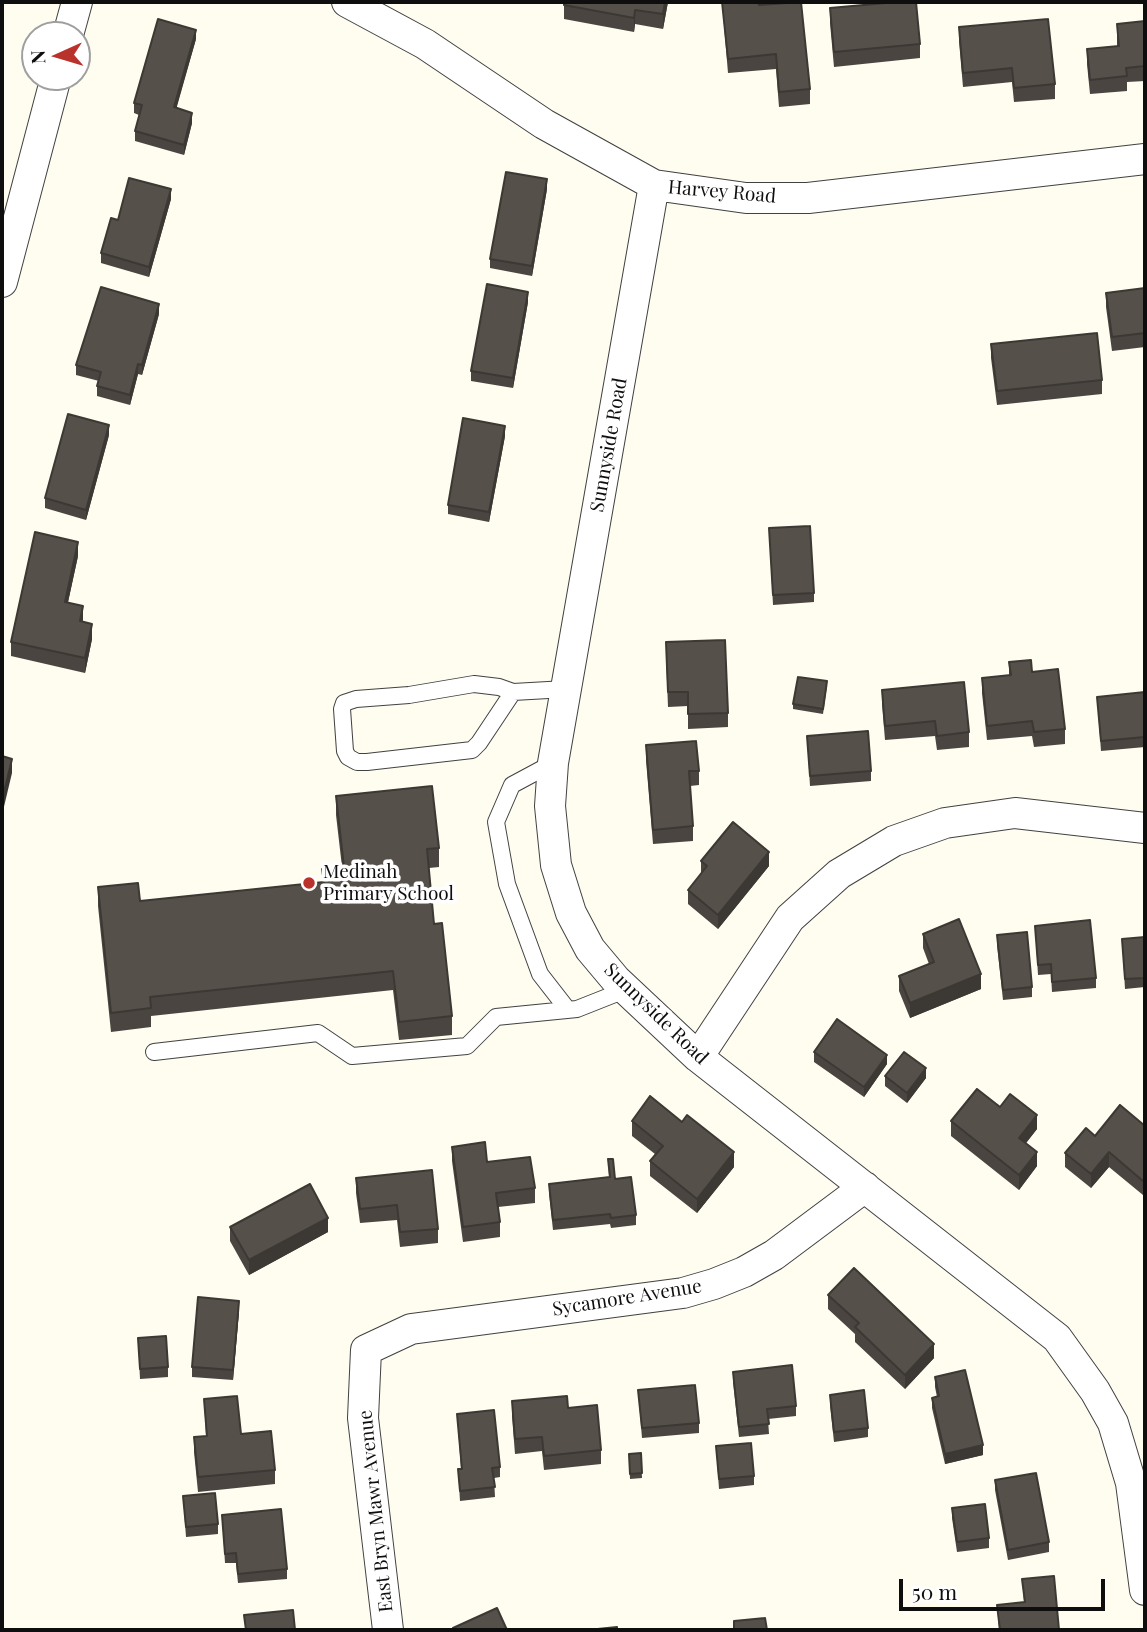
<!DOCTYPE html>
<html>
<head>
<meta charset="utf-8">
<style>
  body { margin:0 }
  #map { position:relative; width:1147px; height:1632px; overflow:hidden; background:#fefdef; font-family:"Playfair Display",serif }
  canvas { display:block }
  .frame { position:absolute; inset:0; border:4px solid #0e0e0e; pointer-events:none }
  .north { position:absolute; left:21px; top:21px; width:70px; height:70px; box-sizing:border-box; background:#fff; border:2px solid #9f9f9f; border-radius:50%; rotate:266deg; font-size:19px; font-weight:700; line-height:28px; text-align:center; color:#0e0e0e }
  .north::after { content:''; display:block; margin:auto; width:24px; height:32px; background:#b9322b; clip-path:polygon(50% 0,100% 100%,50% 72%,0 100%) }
  .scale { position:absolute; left:899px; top:1579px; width:206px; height:32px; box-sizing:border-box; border:4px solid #0e0e0e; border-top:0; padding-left:9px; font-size:21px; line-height:24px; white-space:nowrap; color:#0e0e0e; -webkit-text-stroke:5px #fff; paint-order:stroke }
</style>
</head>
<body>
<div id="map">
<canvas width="1147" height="1632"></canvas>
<div class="frame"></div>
<div class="north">N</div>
<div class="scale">50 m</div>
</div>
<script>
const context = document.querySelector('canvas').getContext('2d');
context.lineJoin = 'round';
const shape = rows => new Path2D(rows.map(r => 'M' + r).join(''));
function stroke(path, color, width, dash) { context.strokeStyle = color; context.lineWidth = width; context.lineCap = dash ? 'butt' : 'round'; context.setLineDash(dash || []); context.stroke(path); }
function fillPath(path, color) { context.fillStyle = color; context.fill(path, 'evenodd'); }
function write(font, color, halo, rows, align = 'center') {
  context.font = font + ' "Playfair Display",serif'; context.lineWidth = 7; context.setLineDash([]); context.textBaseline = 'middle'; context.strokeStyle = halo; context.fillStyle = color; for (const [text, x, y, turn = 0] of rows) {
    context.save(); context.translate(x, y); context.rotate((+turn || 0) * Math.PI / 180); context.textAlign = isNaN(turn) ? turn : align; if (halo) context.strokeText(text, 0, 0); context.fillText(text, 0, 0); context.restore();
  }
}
const lane = shape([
  [513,692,479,743,472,750,367,762,357,762,348,757,345,751,342,709,344,703,356,699,409,695,474,684,499,687,513,692,566,689],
  [553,763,512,785,496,822,507,884,540,974,568,1010],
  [154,1052,318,1033,352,1056,467,1046,496,1017,577,1009,625,990]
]);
const street = shape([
  [347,2,425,44,544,124,654,185,746,198,808,198,1145,159],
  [68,35,77,2],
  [654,185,553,763,550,806,556,865,571,913,590,949,616,980,698,1057,1057,1338,1095,1391,1113,1423,1131,1483,1145,1590],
  [2,282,56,77],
  [698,1057,790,918,839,874,894,841,945,823,1015,813,1145,828],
  [388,1630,363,1418,366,1350,411,1329,683,1293,714,1284,744,1272,774,1255,865,1187]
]);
const wall = shape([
  [668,2,663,29,635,24,634,32,564,19,564,5],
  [722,2,759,5,810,89,810,104,779,107,776,69,728,73],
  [830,8,920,44,920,58,834,67,830,23],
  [1145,21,1145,81,1127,82,1127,91,1090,94,1087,64,1087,49,1117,46,1117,24],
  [959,27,1055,84,1055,99,1014,102,1012,82,963,87,959,41],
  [196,39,176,108,192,123,184,155,135,141,135,131,139,115,134,113,134,103],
  [547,189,532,276,490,268,490,259],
  [171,199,149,277,101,263,101,253,118,220],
  [1143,254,1145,254,1145,284,1143,269],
  [1145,288,1145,347,1112,351,1106,307,1106,293],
  [528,302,513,388,471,381,471,371],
  [159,314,142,375,138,374,130,405,97,396,97,386,99,381,76,375,76,365],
  [991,344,1102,380,1102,394,997,405,991,358],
  [109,435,86,520,45,508,45,498],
  [505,436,489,522,448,514,448,505],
  [769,528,814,593,814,602,773,605],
  [78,556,68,602,82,622,92,639,85,673,11,656,11,642],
  [666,656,728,713,728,727,688,729,688,706,668,707],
  [1009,662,1032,672,1065,729,1065,744,1034,747,1032,736,987,740,982,693,982,678,1009,676],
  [827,686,823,714,793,709,793,704],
  [882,690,969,732,969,747,937,750,935,736,885,740,882,704],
  [1145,692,1145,747,1101,751,1097,697],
  [807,736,871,771,871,781,810,786],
  [646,745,699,771,699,785,690,786,693,826,693,841,653,844,646,760],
  [336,796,439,848,439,867,429,868,434,924,452,1016,452,1035,399,1040,393,990,151,1016,151,1027,111,1032,98,906,98,887,140,901,322,882,322,869,342,867,336,815],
  [701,861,769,866,718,929,688,904,688,890,701,874],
  [1035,926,1096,978,1096,988,1052,992,1051,974,1038,975],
  [923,934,981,989,910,1018,899,991,899,976,929,964,923,948],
  [997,935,1032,987,1032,997,1003,1000,997,945],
  [1145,937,1145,987,1125,989,1122,939],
  [814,1052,887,1064,864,1097,814,1062],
  [885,1076,926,1078,907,1103,885,1086],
  [1000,1107,1037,1129,1026,1143,1037,1166,1019,1190,951,1136,951,1121],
  [632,1121,682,1122,734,1167,697,1213,650,1176,650,1161,655,1154,632,1136],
  [1145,1126,1145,1192,1143,1195,1109,1167,1091,1188,1065,1167,1065,1153,1095,1136],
  [452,1147,487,1162,535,1188,535,1203,498,1207,500,1222,500,1237,463,1242,452,1161],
  [608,1159,615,1179,636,1215,636,1225,611,1228,610,1224,553,1230,549,1194,549,1184,609,1177],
  [356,1178,438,1229,438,1243,400,1247,397,1220,360,1223,356,1193],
  [230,1227,328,1232,249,1275,230,1241],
  [828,1295,934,1358,905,1389,855,1342,855,1334,828,1309],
  [239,1311,233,1380,192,1377,192,1367],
  [138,1338,168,1367,168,1377,140,1379],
  [733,1372,796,1406,796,1416,768,1419,769,1434,739,1437,733,1382],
  [935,1377,983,1455,945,1464,932,1408,932,1398,937,1397,935,1387],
  [638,1390,699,1423,699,1433,642,1438],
  [830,1395,868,1428,868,1437,834,1442,830,1405],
  [204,1399,241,1434,275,1470,275,1484,198,1492,194,1452,194,1437,206,1436],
  [512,1401,568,1408,601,1450,601,1464,544,1470,542,1451,515,1454,512,1416],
  [457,1414,500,1467,500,1477,494,1478,495,1497,460,1501,458,1469,461,1469],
  [716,1446,754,1476,754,1485,719,1489],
  [641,1453,642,1478,630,1479,629,1454],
  [995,1480,1049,1542,1049,1552,1008,1560,995,1490],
  [183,1496,218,1524,218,1534,186,1537],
  [952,1508,989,1538,989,1548,957,1552,952,1518],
  [222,1515,287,1569,287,1579,238,1583,236,1563,225,1563],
  [1022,1579,1059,1630,999,1630,997,1605,1024,1602]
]);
const shadedWall = shape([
  [665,2,668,2,663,29,663,14],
  [635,10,635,24,634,32,634,18],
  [196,30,196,39,174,117,174,107],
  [192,113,192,123,184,155,184,145],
  [547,179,547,189,532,276,532,266],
  [171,189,171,199,149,277,149,267],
  [528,292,528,302,513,388,513,378],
  [159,304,159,314,142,375,142,365],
  [138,364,138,374,130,405,130,395],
  [109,425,109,435,86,520,86,510],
  [505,426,505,436,489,522,489,512],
  [78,542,78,556,65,616,65,602],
  [83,606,83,620,80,636,80,621],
  [92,624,92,639,85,673,85,658],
  [12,759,12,773,2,815,2,801],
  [769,852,769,866,718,929,718,915],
  [981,974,981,989,910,1018,910,1003],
  [887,1055,887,1064,864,1097,864,1087],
  [926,1068,926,1078,907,1103,907,1093],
  [1037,1115,1037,1129,1019,1152,1019,1138],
  [734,1152,734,1167,697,1213,697,1199],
  [1037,1152,1037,1166,1019,1190,1019,1175],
  [1109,1152,1109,1167,1091,1188,1091,1174],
  [1145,1177,1145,1192,1143,1195,1143,1181],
  [328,1218,328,1232,249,1275,249,1260],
  [239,1301,239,1311,233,1380,233,1370],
  [934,1344,934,1358,905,1389,905,1375],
  [983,1445,983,1455,945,1464,945,1454]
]);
const building = shape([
  [564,2,665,2,663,14,635,10,634,18,564,5,564,2],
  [722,2,758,2,759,5,801,2,810,89,779,92,776,54,728,59,722,2],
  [897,2,916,2,920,44,834,52,830,8,897,2],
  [158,19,196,30,174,107,192,113,184,145,135,131,142,105,134,103,158,19],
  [1048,19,1055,84,1014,88,1012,68,963,73,959,27,1048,19],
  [1145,21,1145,66,1126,68,1127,76,1090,80,1087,49,1119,46,1117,24,1145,21],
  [506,172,547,179,532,266,490,259,506,172],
  [129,178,171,189,149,267,101,253,111,218,118,220,129,178],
  [487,284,528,292,513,378,471,371,487,284],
  [101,287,159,304,142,365,138,364,130,395,97,386,101,372,76,365,101,287],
  [1145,288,1145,333,1112,337,1106,293,1145,288],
  [1097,333,1102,380,997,391,991,344,1097,333],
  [68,414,109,425,86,510,45,498,68,414],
  [463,418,505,426,489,512,448,505,463,418],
  [810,526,814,593,773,595,769,528,810,526],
  [35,532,78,542,65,602,83,606,80,621,92,624,85,658,11,642,35,532],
  [725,640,728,713,688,714,688,692,668,692,666,642,725,640],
  [1031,660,1032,672,1058,669,1065,729,1034,732,1032,721,987,726,982,678,1011,675,1009,662,1031,660],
  [798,677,827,681,823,709,793,704,798,677],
  [964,682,969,732,937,736,935,721,885,726,882,690,964,682],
  [1145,692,1145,737,1101,741,1097,697,1145,692],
  [868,731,871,771,810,776,807,736,868,731],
  [696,741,699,771,689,771,693,826,653,830,646,745,696,741],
  [2,756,12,759,2,801,2,756],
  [432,786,439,848,427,849,434,924,442,923,452,1016,399,1022,393,971,150,997,151,1008,111,1013,98,887,138,883,140,901,324,882,322,869,344,867,336,796,432,786],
  [733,822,769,852,718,915,688,890,707,866,701,861,733,822],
  [959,919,981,974,910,1003,899,976,934,962,923,934,959,919],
  [1090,920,1096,978,1052,982,1051,964,1038,965,1035,926,1090,920],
  [1027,932,1032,987,1003,990,997,935,1027,932],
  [1145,937,1145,978,1125,979,1122,939,1145,937],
  [837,1019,887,1055,864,1087,814,1052,837,1019],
  [904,1052,926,1068,907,1093,885,1076,904,1052],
  [977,1089,1000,1107,1010,1094,1037,1115,1019,1138,1037,1152,1019,1175,951,1121,977,1089],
  [650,1096,682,1122,687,1115,734,1152,697,1199,650,1161,663,1146,632,1121,650,1096],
  [1120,1105,1145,1126,1145,1177,1143,1181,1109,1152,1091,1174,1065,1153,1086,1128,1095,1136,1120,1105],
  [485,1142,487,1162,530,1157,535,1188,496,1193,500,1222,463,1227,452,1147,485,1142],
  [608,1159,613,1159,615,1179,631,1177,636,1215,611,1218,610,1214,553,1220,549,1184,610,1177,608,1159],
  [432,1170,438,1229,400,1232,397,1205,360,1209,356,1178,432,1170],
  [310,1184,328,1218,249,1260,230,1227,310,1184],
  [854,1268,934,1344,905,1375,855,1327,859,1323,828,1295,854,1268],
  [198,1297,239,1301,233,1370,192,1367,198,1297],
  [166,1336,168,1367,140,1369,138,1338,166,1336],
  [792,1365,796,1406,767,1409,769,1424,739,1427,733,1372,792,1365],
  [965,1370,983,1445,945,1454,932,1398,939,1396,935,1377,965,1370],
  [695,1385,699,1423,642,1428,638,1390,695,1385],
  [864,1390,868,1428,834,1432,830,1395,864,1390],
  [237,1396,241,1434,271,1431,275,1470,198,1477,194,1437,207,1436,204,1399,237,1396],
  [567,1396,568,1408,597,1405,601,1450,544,1456,542,1437,515,1439,512,1401,567,1396],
  [494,1410,500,1467,492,1468,495,1487,460,1491,458,1469,462,1469,457,1414,494,1410],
  [751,1443,754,1476,719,1479,716,1446,751,1443],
  [641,1453,642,1473,630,1474,629,1454,641,1453],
  [1036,1473,1049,1542,1008,1550,995,1480,1036,1473],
  [215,1493,218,1524,186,1527,183,1496,215,1493],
  [985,1504,989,1538,957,1542,952,1508,985,1504],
  [281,1509,287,1569,238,1574,236,1553,225,1554,222,1515,281,1509],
  [1054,1576,1059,1630,1000,1630,997,1605,1025,1602,1022,1579,1054,1576],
  [497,1608,507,1630,453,1630,453,1628,497,1608],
  [293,1610,295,1630,246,1630,244,1615,293,1610],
  [765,1618,767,1630,734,1630,734,1621,765,1618],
  [617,1627,617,1630,588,1630,617,1627]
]);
const markers = [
  [309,883,7,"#b9322b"]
];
const streetNames = [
  ["Harvey Road",722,192,5],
  ["Sunnyside Road",609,445,-80],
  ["Sunnyside Road",656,1014,44],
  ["Sycamore Avenue",627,1298,-9],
  ["East Bryn Mawr Avenue",376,1511,-96]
];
const poiNames = [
  ["Medinah",323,872],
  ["Primary School",323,894]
];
stroke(lane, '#414141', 18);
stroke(street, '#414141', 32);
stroke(lane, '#fff', 16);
stroke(street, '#fff', 30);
fillPath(wall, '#4a4540');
fillPath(shadedWall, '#3c3834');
fillPath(building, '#56504a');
stroke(building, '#3c3834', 2);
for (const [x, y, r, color] of markers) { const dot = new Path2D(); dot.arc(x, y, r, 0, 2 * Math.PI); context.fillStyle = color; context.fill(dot); stroke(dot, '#fff', 2.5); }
write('19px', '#0e0e0e', '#fff', streetNames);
write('19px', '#0e0e0e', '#fff', poiNames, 'left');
</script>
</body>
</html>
